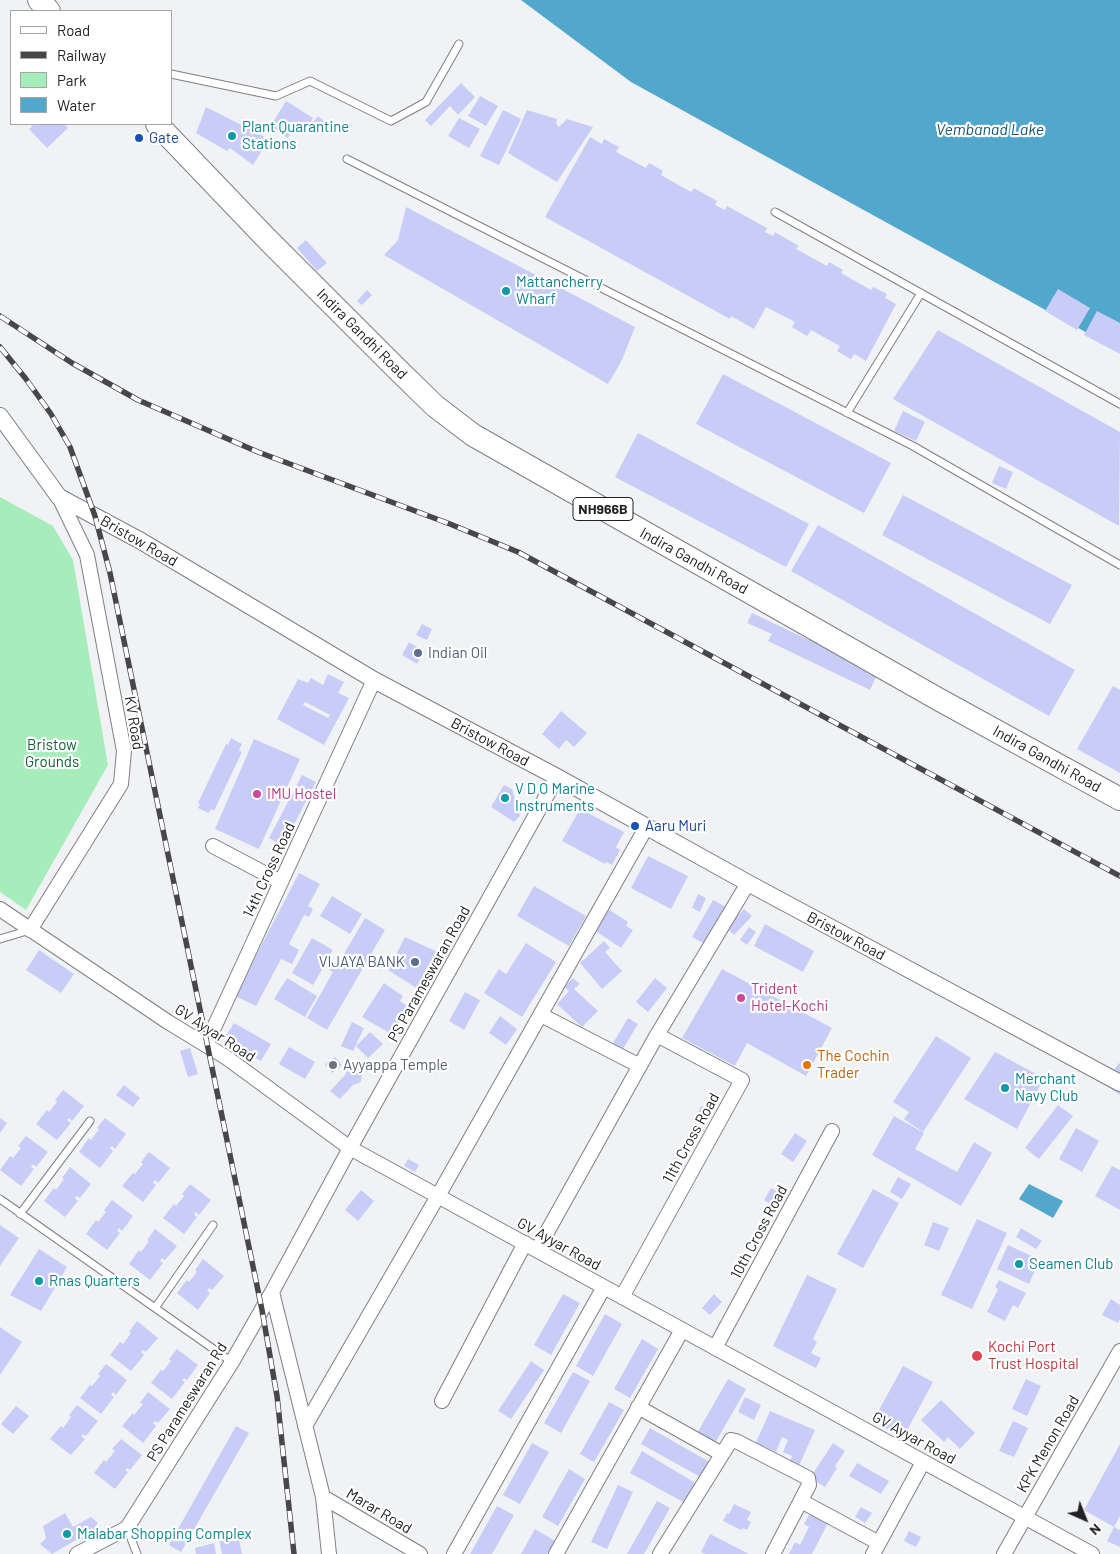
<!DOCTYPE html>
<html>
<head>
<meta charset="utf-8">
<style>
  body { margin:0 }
  #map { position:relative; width:1120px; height:1554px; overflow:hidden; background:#f1f2f6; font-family:Barlow,sans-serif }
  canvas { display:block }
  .legend { position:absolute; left:10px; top:10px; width:162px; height:115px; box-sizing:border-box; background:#fff; border:1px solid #a6a6a7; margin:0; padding:6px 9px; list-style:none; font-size:15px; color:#212123 }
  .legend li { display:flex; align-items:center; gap:10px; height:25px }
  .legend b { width:25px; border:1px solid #a6a6a7 }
  .north { position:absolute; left:1060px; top:1494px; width:50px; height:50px; -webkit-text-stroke:4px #fff; paint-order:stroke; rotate:136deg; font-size:14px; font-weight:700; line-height:20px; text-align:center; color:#212123 }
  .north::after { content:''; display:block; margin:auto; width:18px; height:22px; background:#212123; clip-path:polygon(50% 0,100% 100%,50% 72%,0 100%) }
</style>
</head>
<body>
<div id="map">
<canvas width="1120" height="1554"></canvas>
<ul class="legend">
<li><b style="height:6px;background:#fff"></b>Road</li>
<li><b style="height:6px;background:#47474a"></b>Railway</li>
<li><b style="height:14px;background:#a7edbb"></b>Park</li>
<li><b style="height:14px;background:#52a7cd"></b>Water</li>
</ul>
<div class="north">N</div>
</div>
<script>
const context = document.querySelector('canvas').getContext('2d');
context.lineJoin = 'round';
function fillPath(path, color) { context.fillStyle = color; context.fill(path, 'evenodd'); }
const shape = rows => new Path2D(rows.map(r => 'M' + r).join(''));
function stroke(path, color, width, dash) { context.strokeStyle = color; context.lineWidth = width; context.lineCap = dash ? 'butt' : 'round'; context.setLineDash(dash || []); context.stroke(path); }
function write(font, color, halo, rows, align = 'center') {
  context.font = font + ' Barlow,sans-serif'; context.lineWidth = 4.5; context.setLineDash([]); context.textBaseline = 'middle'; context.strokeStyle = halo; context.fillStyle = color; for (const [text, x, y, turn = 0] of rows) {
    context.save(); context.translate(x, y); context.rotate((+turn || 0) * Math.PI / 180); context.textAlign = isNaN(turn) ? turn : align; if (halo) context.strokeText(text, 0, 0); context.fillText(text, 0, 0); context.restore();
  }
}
const green = shape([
  [0,497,53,526,73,560,108,765,26,910,0,892]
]);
const water = shape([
  [521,0,1120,0,1120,351,631,82],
  [1029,1184,1063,1201,1053,1218,1019,1199]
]);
const building = shape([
  [461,83,475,97,458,115,450,106,431,126,425,120],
  [480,96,498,106,486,126,468,116],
  [286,101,313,118,308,127,298,121,288,138,270,127],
  [206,107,269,139,253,165,230,148,227,151,196,133],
  [503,110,521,119,499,165,480,156],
  [527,110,557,119,556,124,559,127,567,119,593,127,557,182,508,153],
  [318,116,324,121,317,130,311,125],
  [459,118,480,129,469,148,448,136],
  [34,124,64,124,68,128,47,148,29,129],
  [590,137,602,144,604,139,619,147,616,152,646,168,649,163,663,171,661,175,691,192,694,188,717,201,715,205,725,210,727,206,767,228,765,232,773,236,775,232,799,246,796,249,827,266,829,262,843,270,841,273,871,290,873,287,887,294,885,298,896,304,866,361,854,354,851,359,837,351,840,346,811,330,807,336,792,327,795,322,766,307,754,329,731,316,730,319,545,217],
  [406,207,635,327,621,362,608,384,384,255,398,240],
  [306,240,327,263,317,271,297,248],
  [1058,289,1090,308,1077,330,1045,311],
  [367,290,372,295,362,305,357,301],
  [1097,311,1120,323,1120,354,1084,335],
  [938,330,1120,432,1119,526,893,399],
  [723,374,891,463,864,513,696,424],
  [903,411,925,422,916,441,894,431],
  [638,433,809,524,786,567,615,477],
  [999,466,1013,472,1006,489,992,483],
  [903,495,1072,585,1050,624,882,535],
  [818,525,1075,670,1049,716,791,571],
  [752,613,809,640,813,633,872,664,867,673,876,677,870,690,768,641,772,634,747,623],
  [422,624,432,629,427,640,416,635],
  [409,642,424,651,417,664,402,655],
  [328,674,344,682,338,693,349,698,324,745,277,719,298,679,308,683,311,678,323,685],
  [305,702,330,715,328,718,303,705],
  [1113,686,1120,690,1120,773,1077,749],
  [561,711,587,733,574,747,566,740,559,749,542,734],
  [231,738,242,744,239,750,242,752,214,811,211,809,209,813,198,808,200,804,198,803,226,744,228,745],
  [254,739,300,759,259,849,215,829],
  [302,775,316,782,283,846,269,838],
  [504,785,512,789,520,816,514,822,491,807],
  [580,809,624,832,616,847,620,850,612,865,606,862,605,864,562,841],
  [648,856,688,876,671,909,631,888],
  [299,873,320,884,308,906,313,909,309,917,304,915,289,944,299,950,292,964,281,959,256,1006,235,996],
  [534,886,586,916,569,946,517,916],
  [698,894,706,898,700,912,692,908],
  [332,896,362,914,350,934,320,916],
  [713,900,726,907,705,944,692,937],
  [605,907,628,922,626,926,633,930,621,948,591,928],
  [744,909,752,916,734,935,727,928],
  [365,918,385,930,327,1030,307,1018,333,972,324,966,313,985,292,973,312,938,333,950,328,958,338,964],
  [765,924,814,951,803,972,754,946],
  [749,927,756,932,747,945,740,940],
  [405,937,442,954,421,991,388,970],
  [604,941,610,948,605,952,622,971,602,989,580,963],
  [526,943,556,962,522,1017,484,993,499,969,506,974],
  [39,950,74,974,61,993,26,970],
  [722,969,832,1028,806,1076,747,1043,735,1066,682,1038],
  [287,978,317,996,305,1017,274,999],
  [573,978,580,984,574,989,598,1011,582,1027,557,1004,569,991,564,987],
  [655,978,667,988,648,1012,636,1002],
  [384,983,403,996,400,1001,409,1007,391,1034,362,1017],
  [465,992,480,1000,464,1030,449,1021],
  [500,1016,517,1029,506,1045,489,1033],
  [628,1018,638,1024,623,1049,613,1043],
  [352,1022,364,1028,353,1051,341,1046],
  [234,1023,271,1044,261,1061,224,1039],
  [370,1032,383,1044,368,1058,356,1046],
  [936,1036,971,1058,923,1132,904,1119,909,1112,893,1102],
  [289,1047,315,1062,305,1079,279,1064],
  [190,1048,198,1074,188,1077,180,1051],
  [995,1052,1044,1078,1017,1129,964,1099],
  [335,1057,342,1065,332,1073,325,1064],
  [1119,1063,1120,1064,1120,1095,1104,1084],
  [355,1067,358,1069,362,1074,361,1081,359,1083,353,1085,340,1099,330,1091,345,1075,348,1069],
  [124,1085,140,1098,133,1107,116,1095],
  [63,1090,84,1106,72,1121,69,1118,67,1120,71,1123,57,1140,36,1124,47,1110,49,1112,57,1102,55,1100],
  [1058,1105,1073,1116,1039,1159,1025,1148],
  [701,1106,709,1109,704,1121,696,1118],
  [894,1116,924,1133,915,1149,957,1172,974,1142,992,1153,961,1206,872,1155],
  [0,1118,7,1123,0,1133],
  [105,1118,126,1134,115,1149,112,1146,110,1148,113,1151,100,1168,79,1152,89,1138,91,1140,99,1129,97,1128],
  [1076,1128,1099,1141,1082,1172,1059,1159],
  [795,1133,807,1141,793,1162,781,1154],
  [26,1136,48,1152,36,1167,33,1164,31,1167,34,1169,21,1186,0,1170,10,1156,13,1158,21,1148,18,1146],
  [149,1152,170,1168,158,1183,155,1180,153,1183,156,1185,143,1202,122,1186,133,1173,135,1174,143,1164,141,1162],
  [408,1159,419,1165,415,1172,404,1166],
  [1112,1166,1120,1170,1120,1210,1095,1196],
  [70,1167,91,1184,80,1198,77,1196,75,1198,78,1201,65,1217,44,1201,54,1188,56,1190,64,1179,62,1178],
  [898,1177,911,1184,902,1199,890,1192],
  [190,1184,211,1200,199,1215,196,1212,194,1215,197,1217,184,1234,163,1218,174,1204,176,1206,184,1196,182,1194],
  [771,1188,778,1192,771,1204,764,1200],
  [873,1189,899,1203,863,1268,837,1254],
  [361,1190,374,1201,358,1221,345,1210],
  [112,1200,133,1216,122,1231,119,1228,117,1231,120,1233,107,1250,86,1234,96,1220,98,1222,106,1212,104,1210],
  [977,1219,1007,1233,972,1309,941,1295],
  [933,1222,949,1228,939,1251,924,1245],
  [0,1225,19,1238,0,1266],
  [1021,1228,1042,1241,1036,1249,1016,1237],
  [155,1229,177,1246,165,1260,162,1258,160,1261,163,1263,150,1280,129,1264,139,1250,141,1252,149,1241,147,1240],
  [1008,1245,1040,1260,1029,1284,997,1269],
  [39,1249,67,1267,41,1311,10,1295],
  [203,1259,224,1276,212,1290,209,1288,207,1291,210,1293,198,1310,177,1293,187,1280,189,1282,197,1272,195,1270],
  [807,1275,837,1289,813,1339,817,1342,811,1353,821,1358,816,1368,773,1346],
  [999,1280,1026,1293,1018,1308,1013,1305,1005,1321,987,1312,998,1289,995,1287],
  [563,1294,580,1303,551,1355,534,1345],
  [714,1294,722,1302,710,1315,702,1308],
  [1111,1299,1120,1305,1120,1319,1118,1323,1102,1315],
  [605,1314,622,1324,593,1376,576,1366],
  [137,1321,158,1338,146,1352,143,1350,141,1352,144,1355,131,1371,110,1355,120,1342,123,1344,131,1333,129,1332],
  [0,1327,22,1342,0,1375],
  [642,1339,658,1349,630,1398,614,1389],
  [177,1349,198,1365,187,1380,184,1378,182,1380,185,1382,172,1399,151,1383,161,1370,163,1371,171,1361,169,1359],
  [531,1361,544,1370,511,1419,498,1411],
  [106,1364,127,1380,116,1395,113,1392,111,1395,114,1397,101,1414,80,1398,90,1385,92,1386,100,1376,98,1374],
  [903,1366,933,1382,903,1438,873,1421],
  [573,1372,590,1381,561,1433,544,1423],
  [728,1379,746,1389,714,1445,696,1435],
  [1026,1379,1041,1386,1027,1416,1012,1409],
  [148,1392,170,1409,158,1423,155,1421,153,1423,156,1426,143,1443,122,1426,133,1413,134,1415,143,1404,140,1403],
  [745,1397,761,1405,754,1420,738,1412],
  [941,1400,975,1433,960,1449,948,1437,944,1442,921,1420],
  [609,1402,624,1410,594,1462,580,1454],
  [77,1405,98,1421,86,1436,83,1434,81,1436,85,1439,71,1455,50,1439,61,1426,63,1428,71,1417,69,1415],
  [16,1406,29,1416,13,1434,1,1424],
  [770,1411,815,1430,798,1468,789,1464,792,1456,783,1452,788,1440,782,1437,776,1452,763,1446,760,1451,754,1447],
  [1013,1421,1028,1428,1014,1457,999,1451],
  [236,1426,249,1433,181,1552,169,1545],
  [650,1428,713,1464,704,1479,641,1444],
  [121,1439,142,1455,130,1470,127,1468,125,1470,128,1472,115,1489,94,1473,104,1460,106,1462,115,1451,112,1449],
  [532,1443,549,1452,520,1504,503,1495],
  [833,1443,845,1451,835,1466,837,1468,825,1487,810,1478],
  [1120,1444,1120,1516,1114,1527,1084,1510],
  [642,1451,697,1484,685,1503,630,1473],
  [857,1463,889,1481,881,1494,849,1476],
  [569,1469,585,1479,558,1526,542,1517],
  [618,1485,633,1492,607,1549,591,1542],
  [657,1501,670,1508,644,1554,627,1554],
  [734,1504,751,1512,747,1520,751,1522,747,1530,743,1528,741,1530,723,1521,727,1513,729,1514],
  [497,1506,514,1515,492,1554,470,1554],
  [861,1507,872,1513,865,1523,855,1517],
  [811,1511,829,1521,812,1554,789,1554,795,1542,800,1545,809,1527,804,1524],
  [65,1513,73,1527,91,1517,98,1523,94,1529,80,1542,76,1540,52,1554,40,1544,46,1538,43,1526],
  [1114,1527,1120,1530,1120,1547,1107,1541],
  [535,1529,555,1541,547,1554,521,1554],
  [237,1530,242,1554,222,1554,218,1535],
  [909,1531,921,1537,916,1547,904,1541],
  [710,1534,749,1554,705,1554,701,1552],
  [214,1543,216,1554,196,1554,195,1548]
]);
const service = shape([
  [171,74,276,96,310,81,391,121,426,102,459,44],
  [347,159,913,446,1120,565],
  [775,212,1120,404],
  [847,413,921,293],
  [0,939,30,930],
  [0,1199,232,1362],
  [20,1214,90,1121],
  [155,1308,213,1225],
  [127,1528,137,1554]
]);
const minor = shape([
  [213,846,281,882],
  [0,909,168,1022,227,1058,350,1148,1092,1554],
  [30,930,121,784,124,751,87,555,59,497],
  [541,1015,640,1066],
  [206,1045,374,680],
  [537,1250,657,1035,748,883],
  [272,1292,323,1497,329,1554],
  [622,1297,742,1080,657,1035],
  [715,1348,832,1131],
  [442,1401,525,1243],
  [638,1407,722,1454],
  [305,1426,438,1196,647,826],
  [323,1497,420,1554],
  [801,1501,879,1543],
  [77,1554,127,1528,232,1362,272,1292,350,1148,557,777],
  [454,1554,604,1287],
  [556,1554,682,1330],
  [660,1554,731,1440,736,1441,808,1478,809,1485,773,1554],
  [873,1554,923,1462],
  [1004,1554,1120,1351]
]);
const tertiary = shape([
  [0,416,59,497,141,541,374,680,557,777,748,883,1120,1083]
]);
const trunk = shape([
  [39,0,49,11],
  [157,124,267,239,396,368,435,406,473,435,938,699,1120,799]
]);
const rail = shape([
  [0,316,72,363,138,400,258,452,450,524,518,552,1120,876],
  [0,347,26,379,51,414,70,447,95,516,110,573,262,1310,277,1396,294,1554]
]);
const markers = [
  [232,136,5,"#0f9aa8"],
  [139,138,5,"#1a4fb4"],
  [506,291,5,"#0f9aa8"],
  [418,653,5,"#5c6f8a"],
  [257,794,5,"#d1479c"],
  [505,798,5,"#0f9aa8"],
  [635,826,5,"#1a4fb4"],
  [415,962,5,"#5c6f8a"],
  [741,998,5,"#d1479c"],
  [333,1065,5,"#6b7280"],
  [807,1065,5,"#e8710a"],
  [1005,1088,5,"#0f9aa8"],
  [1019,1264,5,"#0f9aa8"],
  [39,1281,5,"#0f9aa8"],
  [977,1356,6,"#e0444e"],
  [67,1534,5,"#0f9aa8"]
];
const shields = [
  [603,509,60]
];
const shieldNames = [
  ["NH966B",603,509]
];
const cultureNames = [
  ["Plant Quarantine",242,127],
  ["Stations",242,144],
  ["Mattancherry",516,282],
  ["Wharf",516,299],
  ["V D O Marine",515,789],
  ["Instruments",515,806],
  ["Merchant",1015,1079],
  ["Navy Club",1015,1096],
  ["Seamen Club",1029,1264],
  ["Rnas Quarters",49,1281],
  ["Malabar Shopping Complex",77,1534]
];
const transitNames = [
  ["Gate",149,138],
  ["Aaru Muri",645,826]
];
const streetNames = [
  ["Indira Gandhi Road",362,334,45],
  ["Bristow Road",139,541,30],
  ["Indira Gandhi Road",694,561,29],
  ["KV Road",134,723,81],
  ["Bristow Road",490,742,28],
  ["Indira Gandhi Road",1047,759,29],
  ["14th Cross Road",269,870,-65],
  ["Bristow Road",846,936,28],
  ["PS Parameswaran Road",429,974,-61],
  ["GV Ayyar Road",215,1033,33],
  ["11th Cross Road",691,1138,-61],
  ["10th Cross Road",759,1232,-62],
  ["GV Ayyar Road",559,1244,29],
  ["PS Parameswaran Rd",187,1402,-58],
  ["GV Ayyar Road",914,1438,29],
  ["KPK Menon Road",1048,1444,-60],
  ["Marar Road",379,1511,31]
];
const serviceNames = [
  ["Indian Oil",428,653],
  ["VIJAYA BANK",405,962,"right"]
];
const parkNames = [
  ["Bristow",52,745],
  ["Grounds",52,762]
];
const hotelNames = [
  ["IMU Hostel",267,794],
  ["Trident",751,989],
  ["Hotel-Kochi",751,1006]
];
const foodNames = [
  ["The Cochin",817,1056],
  ["Trader",817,1073]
];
const worshipNames = [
  ["Ayyappa Temple",343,1065]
];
const healthNames = [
  ["Kochi Port",988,1347],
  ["Trust Hospital",988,1364]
];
const waterNames = [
  ["Vembanad Lake",990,130]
];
fillPath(green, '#a7edbb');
fillPath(water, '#52a7cd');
fillPath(building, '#c8cdf8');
stroke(service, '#7f7f83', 9);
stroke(minor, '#7f7f83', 16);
stroke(tertiary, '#7f7f83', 18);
stroke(trunk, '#7f7f83', 24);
stroke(service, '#fff', 7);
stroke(minor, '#fff', 14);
stroke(tertiary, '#fff', 16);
stroke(trunk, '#fff', 22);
stroke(rail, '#47474a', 5.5);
stroke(rail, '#fff', 4, [11]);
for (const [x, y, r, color] of markers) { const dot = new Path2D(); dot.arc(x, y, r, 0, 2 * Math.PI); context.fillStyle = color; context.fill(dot); stroke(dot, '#fff', 2); }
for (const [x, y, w] of shields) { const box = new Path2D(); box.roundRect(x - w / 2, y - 11.5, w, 23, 4); context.fillStyle = '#fff'; context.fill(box); stroke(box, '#212123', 1); }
write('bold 14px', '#212123', null, shieldNames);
write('15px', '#0d838f', '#fff', cultureNames, 'left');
write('15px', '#164399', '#fff', transitNames, 'left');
write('15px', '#212123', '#fff', streetNames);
write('15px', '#4e5e75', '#fff', serviceNames, 'left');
write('15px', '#116034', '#fff', parkNames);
write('15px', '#b23c85', '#fff', hotelNames, 'left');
write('15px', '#c56008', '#fff', foodNames, 'left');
write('15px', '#5b616d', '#fff', worshipNames, 'left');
write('15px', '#be3a42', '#fff', healthNames, 'left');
write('italic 16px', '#135772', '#fff', waterNames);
</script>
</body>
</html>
